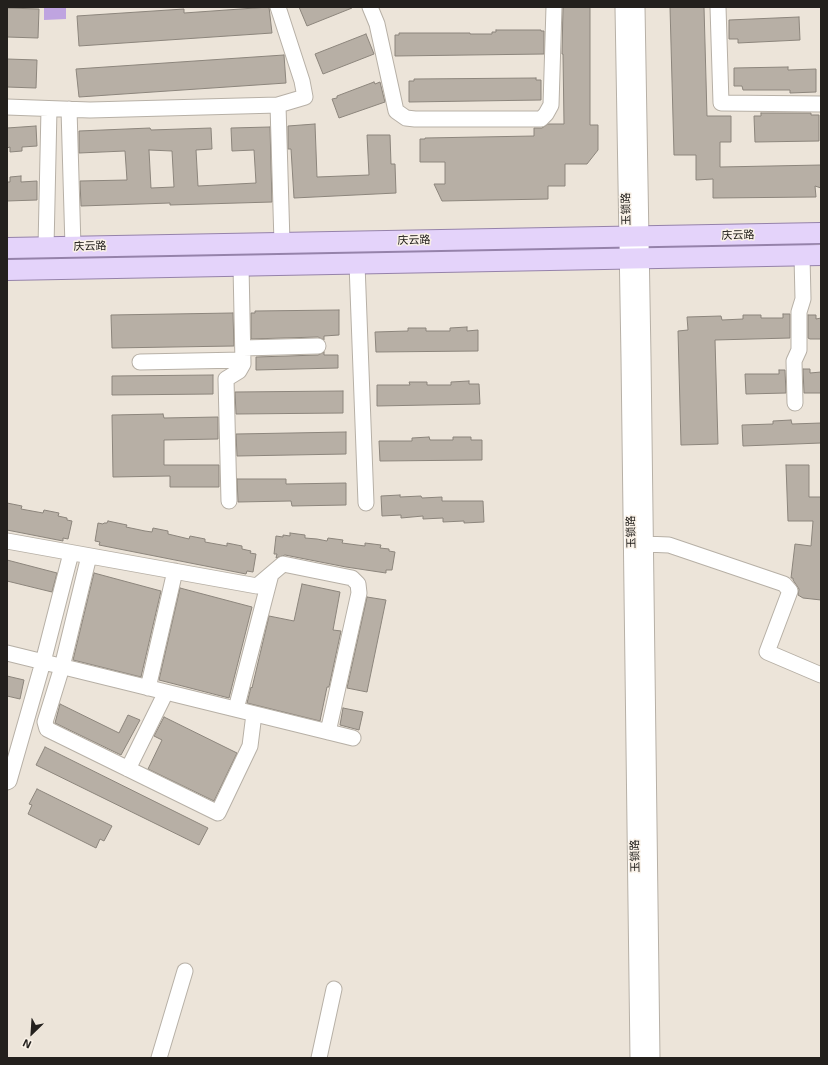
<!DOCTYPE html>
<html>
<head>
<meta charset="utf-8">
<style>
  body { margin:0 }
  #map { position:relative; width:828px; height:1065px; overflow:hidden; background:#ece4d9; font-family:"Exo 2",sans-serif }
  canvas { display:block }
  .frame { position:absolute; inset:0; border:8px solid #23201d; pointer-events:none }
  .north { position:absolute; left:12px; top:1013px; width:40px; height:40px; -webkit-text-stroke:3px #f9f1e7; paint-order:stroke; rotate:205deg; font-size:11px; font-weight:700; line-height:16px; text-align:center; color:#23201d }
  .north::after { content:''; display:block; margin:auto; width:14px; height:18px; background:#23201d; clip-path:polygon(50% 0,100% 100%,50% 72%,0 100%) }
</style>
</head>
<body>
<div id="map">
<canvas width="828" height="1065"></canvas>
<div class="frame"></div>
<div class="north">N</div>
</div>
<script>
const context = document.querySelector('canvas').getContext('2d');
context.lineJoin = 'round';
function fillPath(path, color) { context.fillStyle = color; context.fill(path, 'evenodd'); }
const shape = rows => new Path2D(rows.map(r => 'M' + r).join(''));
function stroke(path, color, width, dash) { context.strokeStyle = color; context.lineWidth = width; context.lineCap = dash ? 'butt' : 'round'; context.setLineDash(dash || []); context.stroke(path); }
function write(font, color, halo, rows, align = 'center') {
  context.font = font + ' "Exo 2","Noto Sans SC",sans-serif'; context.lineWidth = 3; context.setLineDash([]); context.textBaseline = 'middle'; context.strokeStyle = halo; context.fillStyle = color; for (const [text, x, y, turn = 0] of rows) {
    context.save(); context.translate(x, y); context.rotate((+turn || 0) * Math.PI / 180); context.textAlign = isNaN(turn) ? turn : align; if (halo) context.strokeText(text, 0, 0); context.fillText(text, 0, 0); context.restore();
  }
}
const water = shape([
  [44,7,66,7,66,19,44,20]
]);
const building = shape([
  [269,7,272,33,79,46,77,16,184,9,184,13,269,7],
  [299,7,352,7,352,8,307,26,299,7],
  [563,7,590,7,590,125,598,125,598,150,587,164,565,164,565,186,548,186,548,199,442,201,434,184,445,184,445,162,420,162,420,139,425,139,425,138,534,136,534,128,542,128,548,124,564,124,563,54,562,54,563,7],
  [670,7,704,7,707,116,731,116,731,142,720,142,720,167,821,165,821,188,815,186,816,197,713,198,713,179,696,180,696,155,674,155,670,7],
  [7,8,39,9,38,38,7,37,7,8],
  [799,17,800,40,738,43,738,39,729,39,729,20,799,17],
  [496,30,541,30,541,31,544,31,544,54,395,56,395,35,399,35,399,33,470,33,470,34,492,34,492,32,496,32,496,30],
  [366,34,374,54,323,74,315,54,366,34],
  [284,55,286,83,79,97,76,69,284,55],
  [7,59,37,60,36,88,7,87,7,59],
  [788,67,788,70,816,69,816,92,790,93,790,90,743,90,742,86,734,86,734,68,788,67],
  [536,78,536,80,541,80,541,100,409,102,409,81,414,81,414,79,536,78],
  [374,82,375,84,380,82,385,102,339,118,332,99,337,98,337,96,374,82],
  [761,113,811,113,811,115,819,115,819,141,755,142,754,116,761,116,761,113],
  [315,124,317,177,369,175,367,135,390,135,391,164,395,164,396,193,294,198,291,149,288,149,288,126,315,124],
  [36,126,37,146,22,147,22,151,10,152,10,147,7,148,7,128,36,126],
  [270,127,272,202,170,205,170,203,81,206,80,181,127,180,125,151,79,153,79,131,150,128,151,130,211,128,212,149,196,150,198,186,256,183,254,150,232,151,231,128,270,127],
  [149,150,172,151,174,187,151,188,149,150],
  [21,176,21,182,37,181,37,200,7,201,7,182,10,182,10,177,21,176],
  [339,310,339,335,324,336,324,340,318,337,251,339,251,313,255,313,255,311,339,310],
  [233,313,234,346,112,348,111,315,233,313],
  [783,314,790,314,790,338,715,340,718,444,681,445,678,331,688,330,687,317,721,316,722,320,743,319,743,315,761,315,761,318,783,318,783,314],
  [808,315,816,315,816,319,821,318,821,339,810,339,808,338,808,315],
  [467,327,467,331,478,330,478,351,376,352,375,332,408,331,408,328,426,328,426,331,450,331,450,328,467,327],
  [324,352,324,355,338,355,338,368,256,370,256,357,318,355,324,352],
  [803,369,810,369,810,373,821,372,821,393,804,393,803,369],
  [779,370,785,370,786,393,746,394,745,374,779,374,779,370],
  [213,375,213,394,112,395,112,376,213,375],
  [469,381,469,384,479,384,480,404,377,406,377,385,410,385,409,382,427,382,427,385,451,385,451,382,469,381],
  [343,391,343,413,236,414,235,392,343,391],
  [163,414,164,418,218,417,218,439,164,440,164,465,219,465,219,487,170,487,170,476,113,477,112,415,163,414],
  [791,420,792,424,821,423,821,443,743,446,742,425,773,424,773,421,791,420],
  [346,432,346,454,237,456,236,434,346,432],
  [429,437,430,440,453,440,453,437,471,437,471,440,482,440,482,460,380,461,379,441,412,441,412,438,429,437],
  [786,465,809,465,809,497,821,497,821,600,803,598,798,595,799,589,793,580,793,578,791,578,795,544,811,546,813,521,788,521,786,465],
  [237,479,286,479,286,484,346,483,346,505,292,506,291,501,238,502,237,479],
  [400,495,400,497,421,496,422,498,442,497,442,501,483,501,484,522,464,523,464,521,443,522,443,518,423,519,423,516,401,518,401,515,382,516,381,496,400,495],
  [7,503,22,506,21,509,43,513,44,510,59,513,58,516,67,518,67,520,72,521,68,539,63,538,63,541,7,530,7,503],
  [108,521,127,525,126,527,145,531,152,532,153,528,168,531,168,534,189,539,190,536,205,539,205,542,227,546,227,543,242,546,242,549,251,551,250,553,256,554,253,572,247,571,246,574,99,545,100,542,95,541,98,523,103,524,104,523,107,523,108,521],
  [290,533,305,535,305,538,317,539,327,541,328,538,343,540,342,543,365,546,365,543,381,545,380,548,389,549,389,551,395,552,392,570,386,570,386,573,346,567,285,555,276,558,277,554,274,554,276,536,283,537,283,535,290,536,290,533],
  [7,560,57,573,52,592,7,581,7,560],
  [94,573,161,591,141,677,73,660,94,573],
  [302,584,340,592,333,630,341,631,329,687,327,687,320,721,247,703,251,687,252,688,269,616,294,621,302,584],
  [180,588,252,607,229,698,159,680,180,588],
  [367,597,386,600,367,692,347,688,367,597],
  [7,676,24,680,20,699,7,696,7,676],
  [60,704,119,733,128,715,140,720,121,755,55,723,60,704],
  [343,708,363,712,359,730,340,725,343,708],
  [164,717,237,753,214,801,148,769,162,740,154,736,164,717],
  [45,747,208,828,199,845,36,765,45,747],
  [37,789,112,826,104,841,100,839,96,848,28,814,32,805,29,804,37,789]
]);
const minor = shape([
  [370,7,377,24,396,111,406,118,415,119,541,119,546,114,551,105,554,7],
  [623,7,629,358,638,1058],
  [637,7,643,357,652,1058],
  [718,7,721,103,821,104],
  [278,105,282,243],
  [7,107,90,110,278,105,305,97,302,81,278,7],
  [69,109,73,247],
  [46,247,49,109],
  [357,264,366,503],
  [243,348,318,346],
  [140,362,243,360],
  [795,403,794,361,799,350,799,312,803,299,802,256],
  [229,501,226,379,239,371,243,364,241,266],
  [7,541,257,586,283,564,352,578,358,584,359,593,328,732],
  [645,544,669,545,784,584,790,591,767,652,821,675],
  [89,556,62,667,45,722,47,729,218,813,250,746,254,714],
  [7,653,353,738],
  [148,688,175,571],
  [236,709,271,574],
  [128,769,166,692],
  [7,782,9,781,43,662,71,553],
  [159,1058,185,971],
  [319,1058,334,989]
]);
const major = shape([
  [7,248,821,233],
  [7,270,821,255]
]);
const streetNames = [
  ["玉锁路",626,209,-91],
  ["庆云路",738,235,-1],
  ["庆云路",414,240,-1],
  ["庆云路",90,246,-1],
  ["玉锁路",631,532,-91],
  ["玉锁路",635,856,-91]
];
fillPath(water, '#bfa4e0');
fillPath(building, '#b7afa5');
stroke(building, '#8c857c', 1);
stroke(minor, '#b7b0a6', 17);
stroke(major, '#9582aa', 22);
stroke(minor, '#fff', 15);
stroke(major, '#e4d3fa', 20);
write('11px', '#23201d', '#f9f1e7', streetNames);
</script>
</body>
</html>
